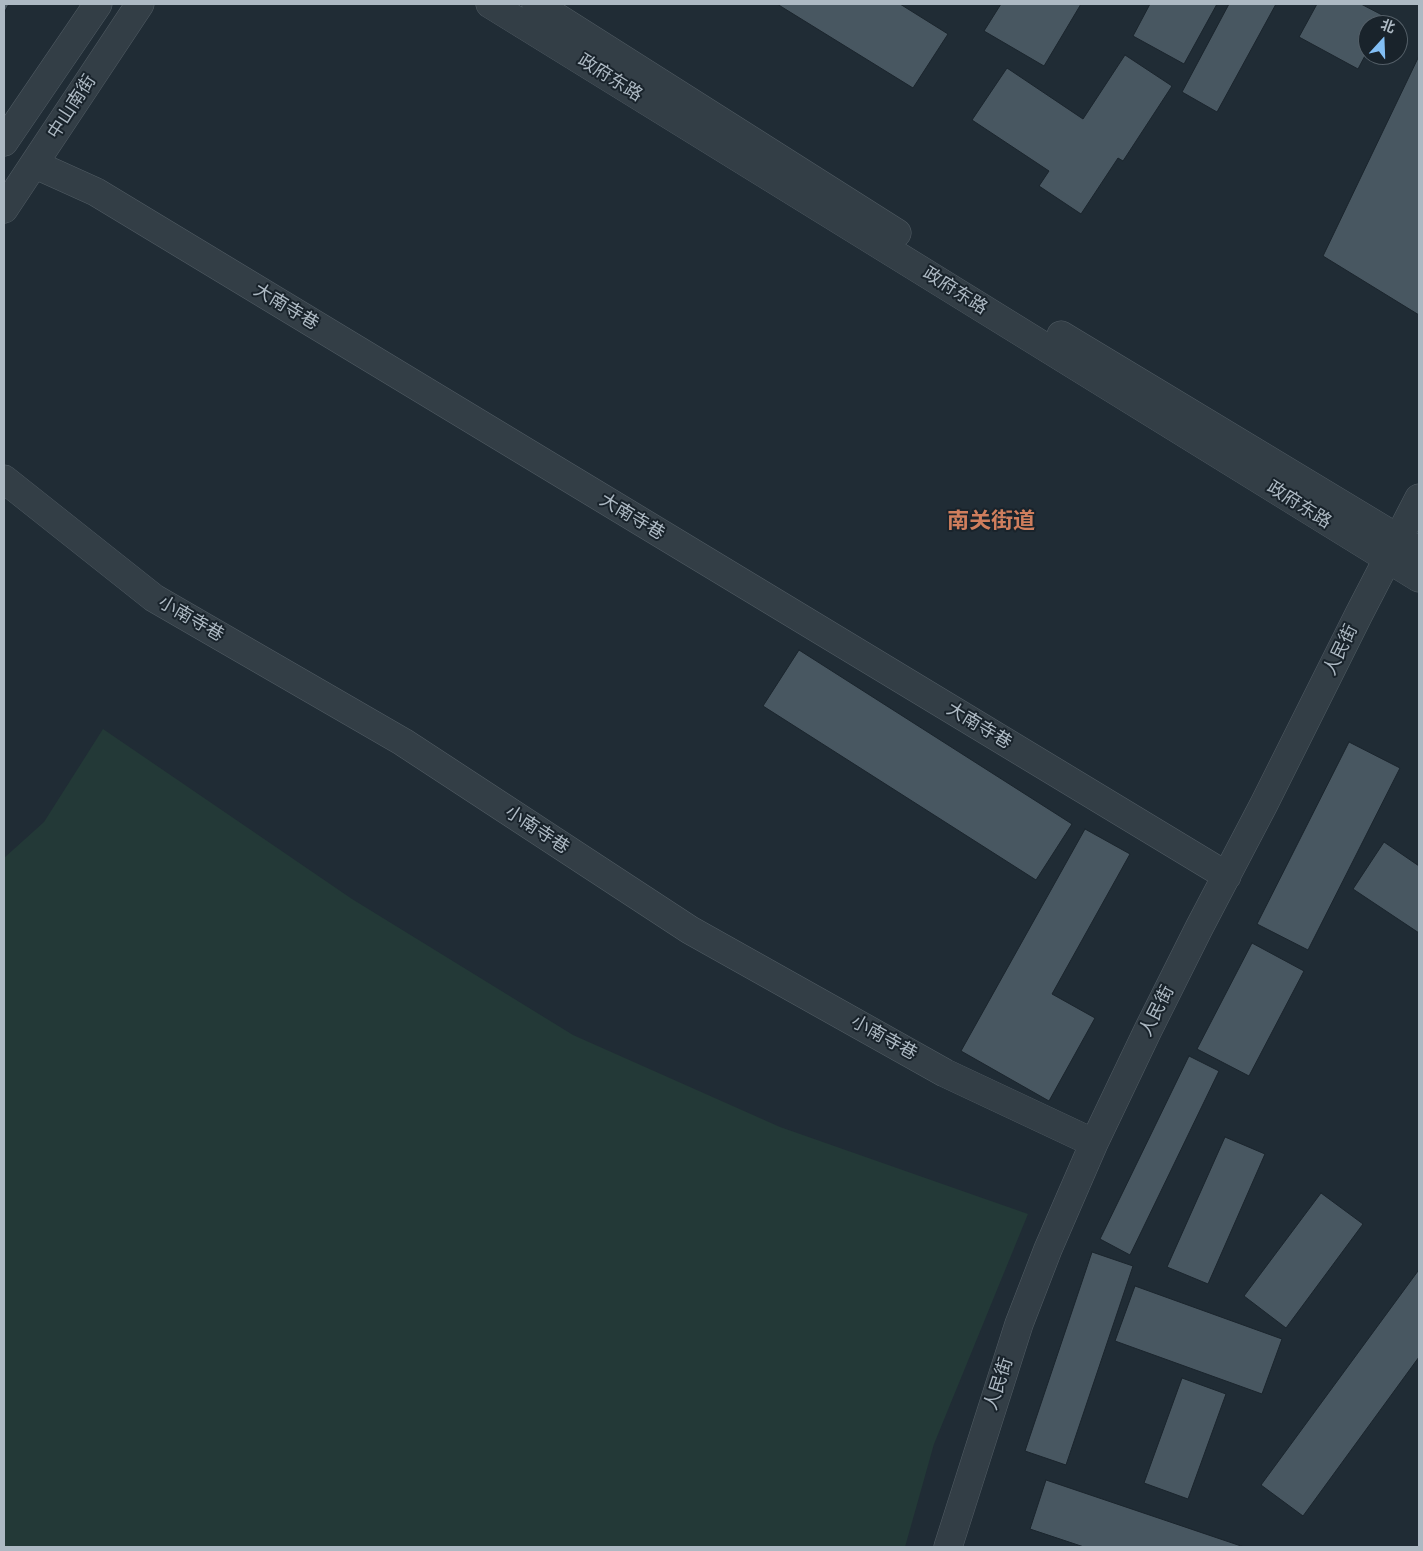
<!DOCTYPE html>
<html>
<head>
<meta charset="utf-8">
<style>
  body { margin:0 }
  #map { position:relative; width:1423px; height:1551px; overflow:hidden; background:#202c35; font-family:Rubik,"Noto Sans SC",sans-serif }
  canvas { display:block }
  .frame { position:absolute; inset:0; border:5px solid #adb9c3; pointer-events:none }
  .north { position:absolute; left:1358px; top:15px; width:50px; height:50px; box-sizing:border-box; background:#19232b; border:1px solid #545f68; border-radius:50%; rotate:20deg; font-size:14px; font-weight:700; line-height:20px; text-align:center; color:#adb9c3 }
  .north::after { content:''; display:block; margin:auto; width:18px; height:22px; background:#82bef4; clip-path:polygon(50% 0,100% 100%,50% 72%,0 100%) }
</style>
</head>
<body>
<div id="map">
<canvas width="1423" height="1551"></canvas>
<div class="frame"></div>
<div class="north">北</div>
</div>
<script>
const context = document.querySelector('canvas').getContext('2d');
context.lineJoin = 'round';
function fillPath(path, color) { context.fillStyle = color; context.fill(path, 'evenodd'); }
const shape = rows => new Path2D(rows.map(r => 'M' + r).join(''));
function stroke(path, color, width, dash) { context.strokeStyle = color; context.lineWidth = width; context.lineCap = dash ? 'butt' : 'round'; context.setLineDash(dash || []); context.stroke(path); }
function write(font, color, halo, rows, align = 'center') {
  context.font = font + ' Rubik,"Noto Sans SC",sans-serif'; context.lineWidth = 4; context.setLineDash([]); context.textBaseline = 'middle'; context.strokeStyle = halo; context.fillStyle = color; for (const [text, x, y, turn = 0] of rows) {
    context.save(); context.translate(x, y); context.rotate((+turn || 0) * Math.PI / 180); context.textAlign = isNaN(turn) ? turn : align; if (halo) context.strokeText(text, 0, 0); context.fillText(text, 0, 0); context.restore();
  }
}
const green = shape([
  [103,729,352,899,573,1035,780,1127,1028,1214,934,1444,905,1547,4,1547,4,858,44,822]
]);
const building = shape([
  [4,4,9,4,4,13,4,4],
  [777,4,900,4,948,34,913,88,777,4],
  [1001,4,1081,4,1044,66,984,31,1001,4],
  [1150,4,1217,4,1184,64,1133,36,1150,4],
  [1229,4,1276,4,1217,112,1182,92,1229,4],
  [1317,4,1361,4,1386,17,1382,25,1368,25,1368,50,1358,69,1299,37,1317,4],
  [1125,55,1172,86,1123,161,1118,158,1081,214,1039,186,1049,171,972,120,1007,68,1083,119,1125,55],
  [1419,56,1419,315,1323,256,1419,56],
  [799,650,1072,824,1036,880,763,706,799,650],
  [1349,742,1400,768,1308,950,1257,924,1349,742],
  [1085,829,1130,854,1052,994,1095,1018,1049,1101,961,1051,1085,829],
  [1384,842,1419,866,1419,933,1353,889,1384,842],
  [1252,943,1304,971,1249,1076,1197,1049,1252,943],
  [1189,1056,1219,1071,1130,1255,1100,1239,1189,1056],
  [1225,1137,1265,1154,1208,1284,1167,1267,1225,1137],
  [1321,1193,1363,1224,1286,1328,1244,1296,1321,1193],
  [1092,1252,1133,1266,1066,1465,1025,1451,1092,1252],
  [1418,1271,1419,1272,1419,1357,1303,1516,1261,1485,1418,1271],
  [1135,1286,1282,1339,1262,1394,1115,1341,1135,1286],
  [1182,1378,1226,1394,1188,1499,1144,1483,1182,1378],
  [1046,1480,1244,1547,1084,1547,1030,1529,1046,1480]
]);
const minor = shape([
  [490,4,1419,578],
  [536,4,897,233],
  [4,142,98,4],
  [34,164,96,192,1227,876],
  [4,209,140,4],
  [1061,335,1419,551],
  [4,479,154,598,403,742,690,930,945,1073,1094,1143],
  [948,1547,1019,1324,1048,1249,1094,1143,1148,1030,1199,928,1264,804,1359,614,1419,498]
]);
const streetNames = [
  ["政府东路",610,78,32],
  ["中山南街",72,107,-57],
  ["政府东路",955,291,32],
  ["大南寺巷",286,307,31],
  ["政府东路",1299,505,32],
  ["大南寺巷",632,517,31],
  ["小南寺巷",191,619,30],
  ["人民街",1341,650,-64],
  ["大南寺巷",979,726,31],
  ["小南寺巷",537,830,33],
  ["人民街",1157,1011,-63],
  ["小南寺巷",884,1038,29],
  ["人民街",999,1384,-72]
];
const districtNames = [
  ["南关街道",991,522]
];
fillPath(green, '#233937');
fillPath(building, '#485761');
stroke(building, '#1b252d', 1);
stroke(minor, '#515c64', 29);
stroke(minor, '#333e46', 28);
write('18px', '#adb9c3', '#19232b', streetNames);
write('bold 22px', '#cf7e5d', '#19232b', districtNames);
</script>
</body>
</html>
